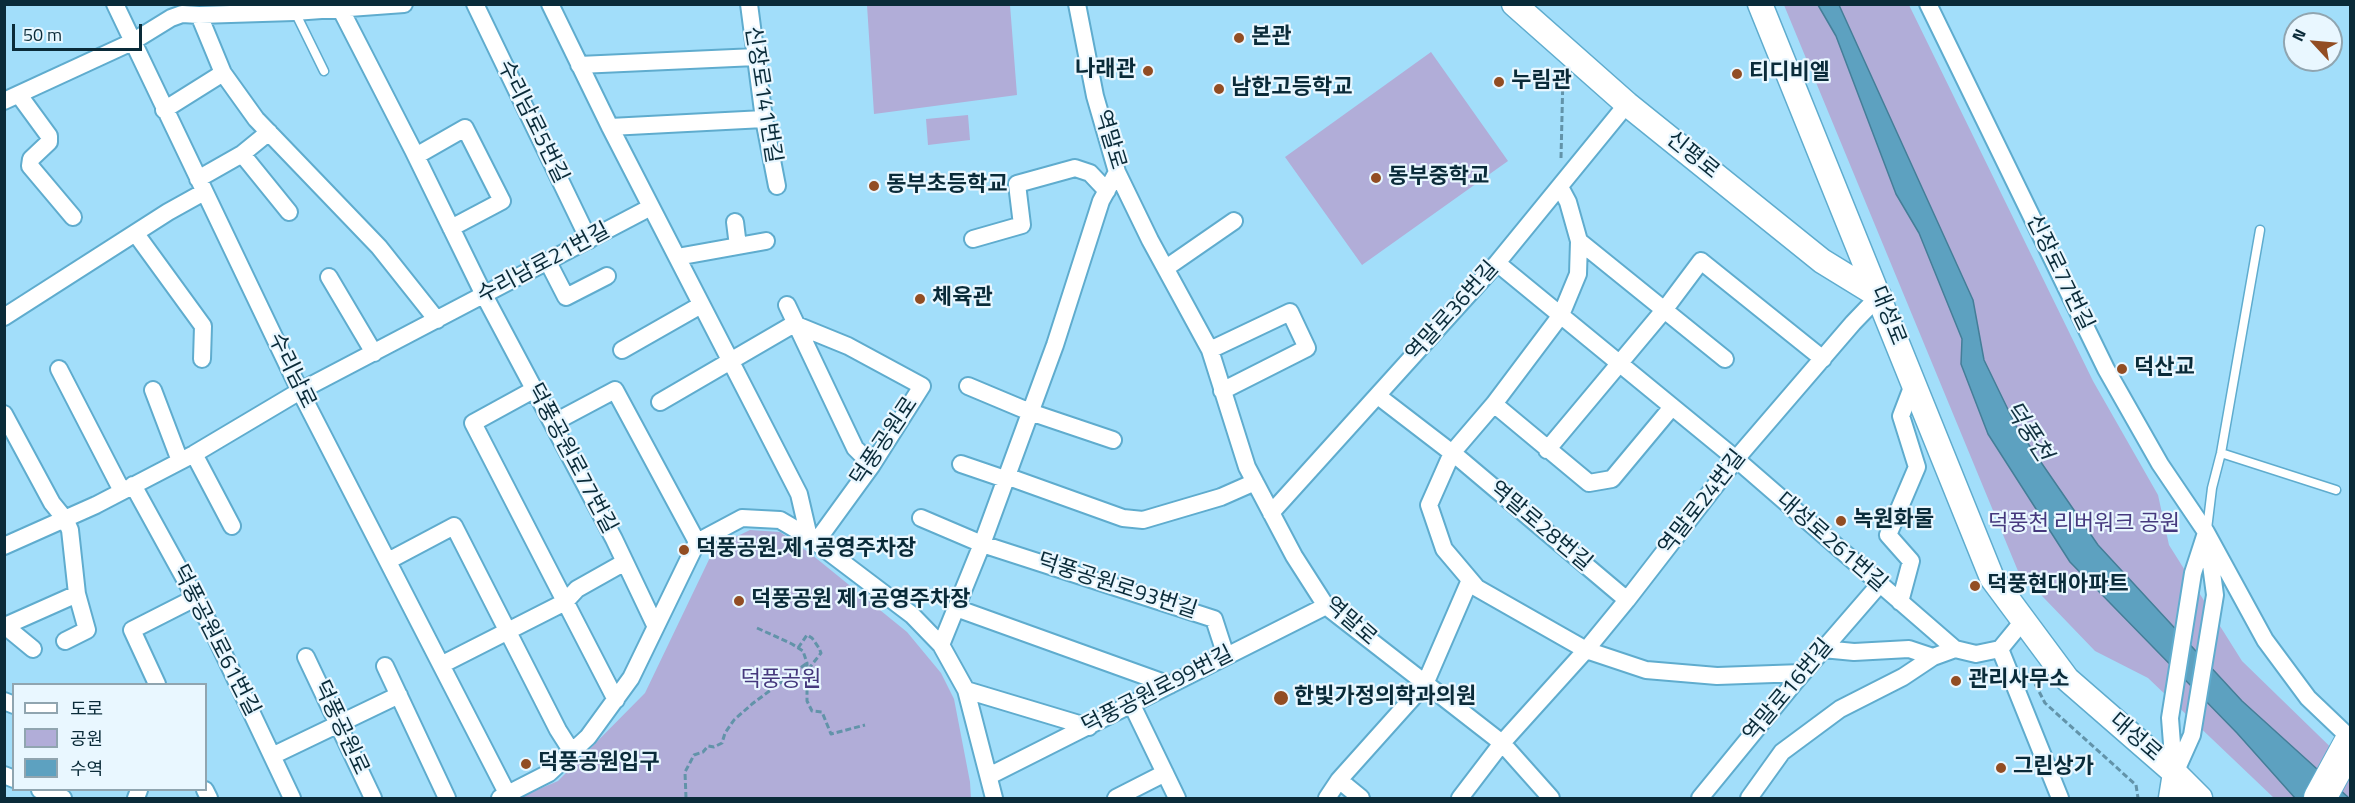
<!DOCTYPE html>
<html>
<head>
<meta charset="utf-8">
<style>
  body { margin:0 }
  #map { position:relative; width:2355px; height:803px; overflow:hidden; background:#a2defa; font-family:"Titillium Web","Noto Sans KR",sans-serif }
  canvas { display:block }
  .frame { position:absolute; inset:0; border:6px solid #0a2b39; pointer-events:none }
  .legend { position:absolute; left:12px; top:683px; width:195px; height:108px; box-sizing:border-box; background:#e9f7ff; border:2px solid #90a5b0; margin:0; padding:8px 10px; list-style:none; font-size:18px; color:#0a2b39 }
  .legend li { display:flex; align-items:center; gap:12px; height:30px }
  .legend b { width:30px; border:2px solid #90a5b0 }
  .north { position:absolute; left:2283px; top:12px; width:60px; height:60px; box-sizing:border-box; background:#e9f7ff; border:2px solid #90a5b0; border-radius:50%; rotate:296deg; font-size:16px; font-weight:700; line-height:24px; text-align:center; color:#0a2b39 }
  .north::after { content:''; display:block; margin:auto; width:21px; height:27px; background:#924d23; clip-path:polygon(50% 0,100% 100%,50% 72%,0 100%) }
  .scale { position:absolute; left:12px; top:24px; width:130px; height:27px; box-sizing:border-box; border:3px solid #0a2b39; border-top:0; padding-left:8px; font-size:18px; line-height:21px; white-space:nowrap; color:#0a2b39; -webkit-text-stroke:4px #e9f7ff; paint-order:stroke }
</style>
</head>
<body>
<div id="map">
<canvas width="2355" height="803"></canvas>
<div class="frame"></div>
<ul class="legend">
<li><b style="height:8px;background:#fff"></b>도로</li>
<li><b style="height:16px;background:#b1add8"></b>공원</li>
<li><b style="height:16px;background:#5da1c0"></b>수역</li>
</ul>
<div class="north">N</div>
<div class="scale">50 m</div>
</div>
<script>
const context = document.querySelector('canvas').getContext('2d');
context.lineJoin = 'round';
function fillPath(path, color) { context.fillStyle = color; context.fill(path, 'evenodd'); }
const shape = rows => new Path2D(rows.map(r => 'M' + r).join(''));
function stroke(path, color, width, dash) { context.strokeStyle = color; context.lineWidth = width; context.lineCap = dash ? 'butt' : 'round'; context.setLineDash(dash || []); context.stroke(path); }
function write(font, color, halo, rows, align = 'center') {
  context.font = font + ' "Titillium Web","Noto Sans KR",sans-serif'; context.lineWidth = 4.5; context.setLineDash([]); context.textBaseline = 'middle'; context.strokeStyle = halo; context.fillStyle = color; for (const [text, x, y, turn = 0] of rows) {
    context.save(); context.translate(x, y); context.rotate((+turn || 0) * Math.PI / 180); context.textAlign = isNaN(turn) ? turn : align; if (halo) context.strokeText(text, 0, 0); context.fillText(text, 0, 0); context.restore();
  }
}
const green = shape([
  [867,5,1010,5,1017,95,874,114],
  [1784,5,1909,5,2093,381,2158,495,2169,545,2242,661,2350,766,2350,798,2274,798,2148,678,2095,651,2018,571],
  [1431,52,1508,161,1362,265,1285,157],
  [968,115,970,140,928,145,926,119],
  [750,530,780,532,811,554,907,632,941,673,954,699,970,782,971,798,518,798,558,781,645,693,715,547]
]);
const water = shape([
  [1818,5,1839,5,1973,300,1984,360,2016,426,2098,545,2242,701,2349,798,2295,798,2237,733,2070,562,1988,434,1961,364,1962,339,1919,233,1896,194,1836,36,1818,5]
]);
const path = shape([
  [1561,158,1563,75],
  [757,628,792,644,803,651,807,663,807,701,812,711,822,712,831,734,865,725],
  [798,648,807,635,812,638,819,648,821,653,807,671],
  [2031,676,2045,703,2136,785,2138,798],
  [686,798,685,772,694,755,703,752,708,746,714,747,722,743,725,733,734,720,752,704,807,663]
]);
const lane = shape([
  [295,12,324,71],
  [2221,453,2336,490],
  [2207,529,2212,488,2221,453,2260,230]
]);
const street = shape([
  [115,4,300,391,508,795],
  [340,4,340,8,413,150,484,295,614,539,655,625],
  [475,4,589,240],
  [550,4,610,127,799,494,809,537],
  [749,4,764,119,777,186],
  [1077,4,1095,96,1117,172,1150,240,1210,350,1247,467,1294,556,1326,606,1502,743,1551,798],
  [1928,4,2106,369,2160,464,2206,532,2265,640,2308,698,2350,738],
  [199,15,223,73,256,119,379,247,437,320],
  [579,65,756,57],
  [19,95,49,136,49,142,31,159,30,166,73,217],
  [4,101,132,42,171,18,182,14,199,15,294,12,404,4],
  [164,110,223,73],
  [610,127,764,119],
  [242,154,289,212],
  [416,156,465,128,502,201,451,228],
  [198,179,242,154,269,132],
  [1560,187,1568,202,1579,241,1578,274,1561,315,1494,404,1452,453,1429,505,1444,549,1477,588,1586,650,1646,670,1717,676,1802,673],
  [735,222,738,246],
  [136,234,203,326,202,359],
  [973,239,1022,225,1017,184,1075,168,1090,173,1107,191],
  [1579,241,1725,359],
  [677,257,766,241],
  [548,262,566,297,607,276],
  [1497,263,1736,459,1955,649,1976,654,2000,649],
  [1166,268,1234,221],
  [329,277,374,353],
  [787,305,855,448,872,465],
  [4,317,168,212,204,192],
  [794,324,848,346,922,386,872,465,816,542],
  [622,350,701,305],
  [1210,350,1290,312,1307,348,1222,391],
  [59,369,122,491],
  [968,386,1030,412,1113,440],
  [535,389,473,423,616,700],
  [153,390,180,461],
  [1378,396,1460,459,1627,600],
  [660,402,794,324],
  [1494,404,1589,483,1612,479,1672,407],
  [4,414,52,503,65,519,70,530,77,594,87,630,65,641],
  [553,423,615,390,697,542],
  [1547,450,1665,309,1701,261,1823,359],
  [194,454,232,526],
  [961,464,1002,478,1006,476,1123,518,1143,520,1221,497,1255,482],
  [133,485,209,623,292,798],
  [1271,513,1497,263,1627,104],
  [921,518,982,544,1214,619,1226,656],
  [4,546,96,505,194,454,300,391,651,207],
  [388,561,454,526,558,730,572,752],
  [1900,602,1911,561,1888,535,1917,467,1901,416,1914,382],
  [956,608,1170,685],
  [941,645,982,544,1055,345,1101,201,1117,172],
  [33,649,5,626,77,594],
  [1823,649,1854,652,1909,649,1933,657],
  [2000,649,2060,798],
  [2000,649,2023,621],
  [306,657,373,798],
  [441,665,565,602,577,589,625,562],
  [385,666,447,798],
  [157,684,132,630,195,598],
  [966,690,1089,727],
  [4,701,14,705],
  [1132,705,1177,798],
  [272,756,399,695],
  [2174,770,2170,718,2193,573,2205,536],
  [2175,773,2192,735,2215,595,2208,542],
  [4,775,14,779],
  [989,776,1326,606],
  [1339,780,1361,798],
  [40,790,63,798],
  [205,790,209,798],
  [136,798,139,790],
  [500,798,549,773,588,737,631,678,697,542,742,518,780,520,809,537,912,615,941,645,966,690,994,798],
  [1116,798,1165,773],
  [1327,798,1339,780,1425,684,1470,580],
  [1460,798,1502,743,1586,650,1627,600,1736,459,1853,323,1879,296],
  [1700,798,1795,682,1879,585],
  [1749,798,1782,752,1840,709,1903,677,1933,657,1955,649]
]);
const secondary = shape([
  [1514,4,1627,104,1822,261,1879,296],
  [1760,4,1992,578,2067,679,2175,773,2200,798],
  [2171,798,2175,773]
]);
const highway = shape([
  [2320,798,2350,743]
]);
const markers = [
  [1239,38,6,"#924d23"],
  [1148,71,6,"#924d23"],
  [1737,74,6,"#924d23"],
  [1499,82,6,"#924d23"],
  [1219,89,6,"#924d23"],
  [1376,178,6,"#924d23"],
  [874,186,6,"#924d23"],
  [920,299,6,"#924d23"],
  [2122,369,6,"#924d23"],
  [1841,521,6,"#924d23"],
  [684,550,6,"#924d23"],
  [1975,586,6,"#924d23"],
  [739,601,6,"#924d23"],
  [1956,681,6,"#924d23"],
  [1281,698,8,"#924d23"],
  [526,764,6,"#924d23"],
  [2001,768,6,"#924d23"]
];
const poiNames = [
  ["본관",1251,38],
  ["나래관",1136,71,"right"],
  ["티디비엘",1749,74],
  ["누림관",1511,82],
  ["남한고등학교",1231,89],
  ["동부중학교",1388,178],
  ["동부초등학교",886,186],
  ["체육관",932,299],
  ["덕산교",2134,369],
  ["녹원화물",1853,521],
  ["덕풍공원.제1공영주차장",696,550],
  ["덕풍현대아파트",1987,586],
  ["덕풍공원 제1공영주차장",751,601],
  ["관리사무소",1968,681],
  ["한빛가정의학과의원",1294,698],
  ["덕풍공원입구",538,764],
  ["그린상가",2013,768]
];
const streetNames = [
  ["신장로141번길",762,95,81],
  ["수리남로5번길",532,122,64],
  ["역말로",1109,140,73],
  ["신평로",1692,156,39],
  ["수리남로21번길",544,264,-28],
  ["신장로77번길",2059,273,64],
  ["역말로36번길",1453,312,-48],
  ["대성로",1887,316,68],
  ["수리남로",291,371,64],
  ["덕풍공원로",885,442,-56],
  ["덕풍공원로77번길",571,459,62],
  ["역말로24번길",1703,503,-52],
  ["역말로28번길",1540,527,40],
  ["대성로261번길",1831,543,41],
  ["덕풍공원로93번길",1117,587,18],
  ["역말로",1350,622,41],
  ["덕풍공원로61번길",215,641,63],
  ["덕풍공원로99번길",1158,691,-27],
  ["역말로16번길",1789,691,-50],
  ["덕풍공원로",340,728,65],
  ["대성로",2135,738,41]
];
const parkNames = [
  ["덕풍천 리버워크 공원",2084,525],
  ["덕풍공원",781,681]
];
const waterNames = [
  ["덕풍천",2027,432,57]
];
fillPath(green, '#b1add8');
fillPath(water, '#5da1c0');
stroke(water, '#447e98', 1.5);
stroke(lane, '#5facce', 11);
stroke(street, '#5facce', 20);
stroke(secondary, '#5facce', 27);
stroke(highway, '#5facce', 34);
stroke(path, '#6293a9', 3, [6, 3]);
stroke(lane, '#fff', 8);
stroke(street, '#fff', 16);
stroke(secondary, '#fff', 24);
stroke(highway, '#fff', 32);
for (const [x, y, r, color] of markers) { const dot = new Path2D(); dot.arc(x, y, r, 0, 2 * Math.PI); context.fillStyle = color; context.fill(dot); stroke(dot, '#e9f7ff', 2); }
write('bold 22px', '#0a2b39', '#e9f7ff', poiNames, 'left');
write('22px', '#0a2b39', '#e9f7ff', streetNames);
write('22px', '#45387d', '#e9f7ff', parkNames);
write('italic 24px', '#123240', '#e9f7ff', waterNames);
</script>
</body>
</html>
